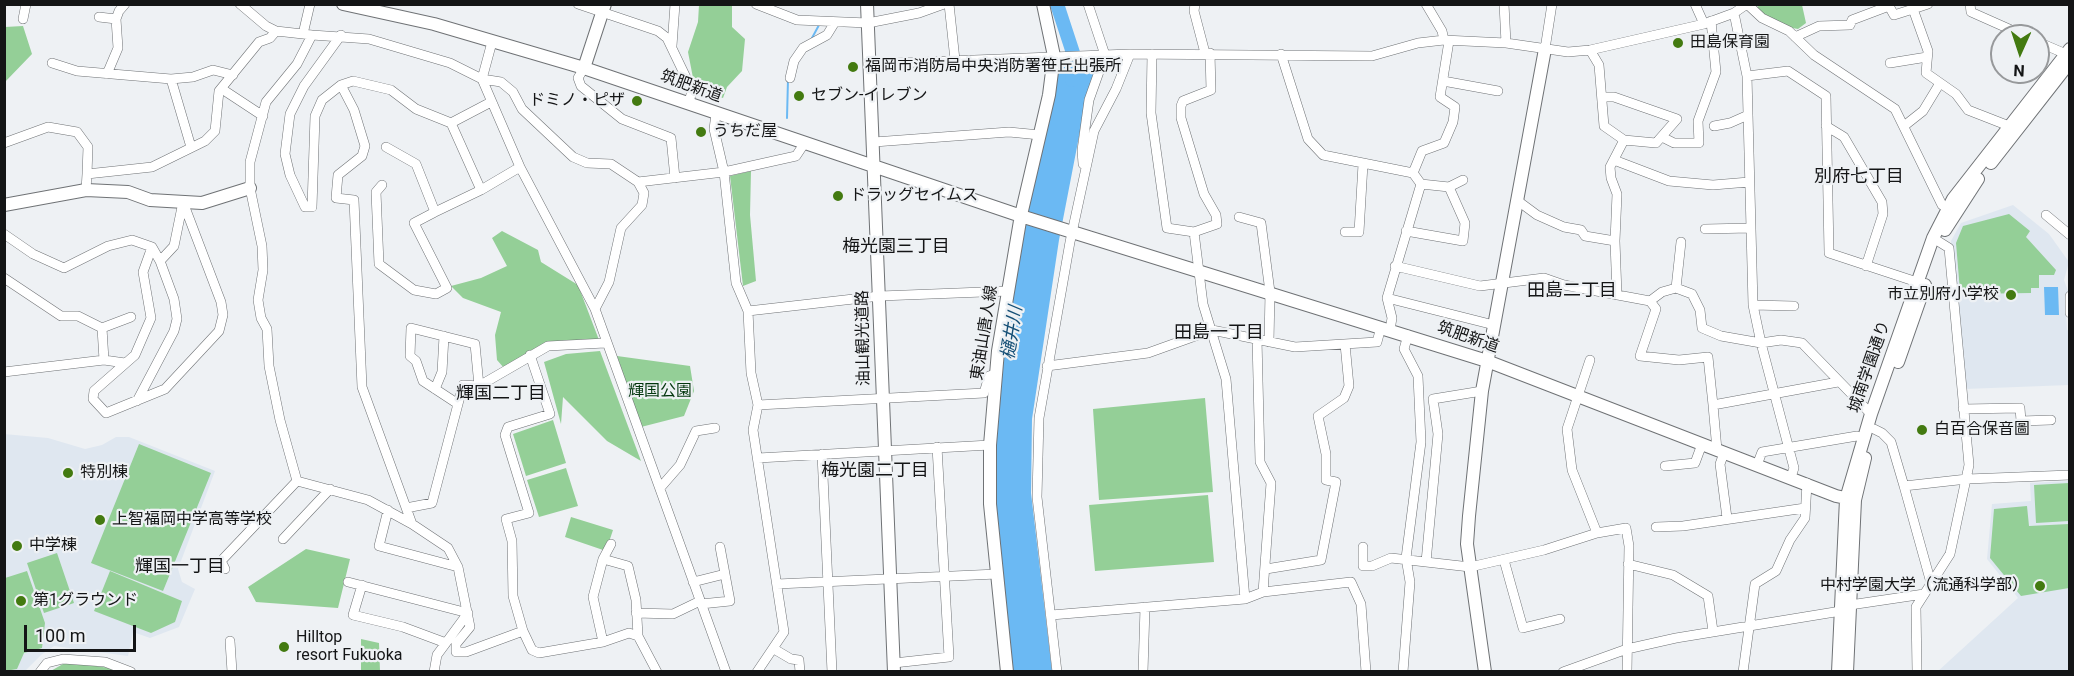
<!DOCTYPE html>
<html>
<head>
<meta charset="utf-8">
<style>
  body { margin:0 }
  #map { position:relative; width:2074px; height:676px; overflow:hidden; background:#eef1f4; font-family:Roboto,sans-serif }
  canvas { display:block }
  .frame { position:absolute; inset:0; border:6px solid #141516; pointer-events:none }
  .north { position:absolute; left:1990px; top:24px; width:60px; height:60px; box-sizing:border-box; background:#eef1f4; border:2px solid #97999b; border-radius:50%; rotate:183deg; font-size:16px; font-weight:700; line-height:24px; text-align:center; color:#141516 }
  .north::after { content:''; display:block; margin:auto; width:21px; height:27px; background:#437a10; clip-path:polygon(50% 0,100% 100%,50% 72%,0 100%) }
  .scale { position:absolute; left:24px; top:625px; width:112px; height:27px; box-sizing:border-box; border:3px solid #141516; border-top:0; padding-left:8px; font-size:18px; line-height:21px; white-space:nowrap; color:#141516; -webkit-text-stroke:4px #eef1f4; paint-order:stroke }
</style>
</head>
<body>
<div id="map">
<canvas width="2074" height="676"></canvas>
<div class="frame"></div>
<div class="north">N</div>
<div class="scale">100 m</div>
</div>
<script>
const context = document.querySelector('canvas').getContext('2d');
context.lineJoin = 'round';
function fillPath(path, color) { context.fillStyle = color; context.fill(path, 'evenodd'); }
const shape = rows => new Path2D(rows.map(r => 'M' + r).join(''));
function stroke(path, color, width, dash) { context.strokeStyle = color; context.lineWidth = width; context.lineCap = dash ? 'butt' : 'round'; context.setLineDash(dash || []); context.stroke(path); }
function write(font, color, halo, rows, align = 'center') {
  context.font = font + ' Roboto,"Noto Sans JP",sans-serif'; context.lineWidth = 4.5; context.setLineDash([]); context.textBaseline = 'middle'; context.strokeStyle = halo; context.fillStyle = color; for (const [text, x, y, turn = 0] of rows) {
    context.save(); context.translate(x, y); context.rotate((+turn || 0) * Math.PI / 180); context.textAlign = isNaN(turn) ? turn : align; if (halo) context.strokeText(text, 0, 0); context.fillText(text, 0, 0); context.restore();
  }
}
const built = shape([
  [2013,205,2049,234,2069,262,2064,280,2068,291,2065,298,2067,330,2070,331,2069,385,1965,389,1951,241,1961,223],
  [4,434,48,438,85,449,102,445,116,437,129,437,215,471,178,569,182,582,195,589,179,627,150,638,133,632,128,656,54,646,41,655,26,670,5,671],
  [2069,481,2069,671,1937,672,2018,598,1987,559,1992,504,2031,501,2030,483]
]);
const green = shape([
  [699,5,732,5,732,27,745,39,742,71,727,87,723,98,697,90,694,83,688,52,698,22],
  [1760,5,1802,5,1806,23,1798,29,1787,27,1765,16,1757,7],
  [23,26,32,54,5,82,5,27],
  [751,171,750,215,756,281,743,286,730,176],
  [2009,214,2030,231,2026,237,2056,270,2054,275,2039,275,2039,288,2031,288,2031,293,1965,294,1965,291,1960,291,1956,243,1963,226],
  [502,231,538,250,541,262,578,285,599,340,549,342,504,368,497,360,495,335,501,312,463,298,451,286,481,278,507,266,492,238],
  [600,351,641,461,607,441,563,397,561,424,544,362,566,354],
  [617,356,690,366,694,391,684,416,641,427],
  [1205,398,1213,492,1099,500,1093,409],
  [553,420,566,463,526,476,513,434],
  [139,444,211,473,163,591,91,563],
  [566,468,578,506,539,517,527,480],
  [2069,483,2069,521,2036,523,2034,485],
  [1208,495,1214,562,1095,571,1089,505],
  [2027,506,2029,526,2069,524,2069,588,2021,596,1990,558,1994,509],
  [571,517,613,530,606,551,565,537],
  [306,549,350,559,338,608,256,602,248,587],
  [57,553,74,603,44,613,27,563],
  [27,571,45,623,42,648,24,653,17,669,5,671,5,578],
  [110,571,182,601,175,622,151,633,94,611],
  [361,639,379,643,380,671,361,671],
  [77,663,109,668,115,671,49,672,63,664]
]);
const water = shape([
  [1097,62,1082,121,1059,240,1032,419,1031,493,1052,671,1012,672,993,477,998,385,1007,319,1035,175,1061,63],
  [2044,287,2058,287,2059,315,2045,315]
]);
const stream = shape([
  [812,38,819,25],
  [787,118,788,79]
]);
const river = shape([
  [1057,4,1075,59,1072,80]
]);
const street = shape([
  [240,4,266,26,276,31,312,35],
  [578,4,658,31,667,38,692,90,689,103],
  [756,4,797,20,868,23,919,13,944,4],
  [949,4,955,60],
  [1195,4,1194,11,1205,53],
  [1426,4,1442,31,1444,40],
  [1504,4,1506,43],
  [1695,4,1704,24],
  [1747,4,1762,18,1789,31,1814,55,1895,109,1942,205,1947,208],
  [1928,4,1913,9,1928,51,1926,73,1956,94,1968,110,2009,126],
  [1970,4,1971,12,2025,36],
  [1734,13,1747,76,1753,305,1761,343,1794,468,1791,477],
  [99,17,116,19],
  [23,19,26,4],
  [303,34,310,4],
  [341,35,304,86,290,114,285,154,290,175,305,207,312,207,315,116,322,100,341,85,354,110,365,146,362,156,338,175,336,198,354,200,362,387,412,524,448,548,458,567,470,627,456,644,456,652,466,652,523,631,532,650,539,653,603,642,593,597,603,559,611,544],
  [1795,37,1819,26,1850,25,1852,20,1889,6,1894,15,1913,9],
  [492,42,482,79,520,167,595,309,726,672],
  [2038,42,2066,54],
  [672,46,675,4],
  [1545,49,1552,4],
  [1590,50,1599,65,1604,126,1624,140,1610,167,1611,178,1617,194,1615,241,1617,295],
  [1152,54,1151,113,1167,228,1194,232,1203,304,1226,379,1245,599],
  [1281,54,1308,139,1323,155,1413,173,1421,184,1387,298,1392,318,1390,330],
  [52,63,77,71,171,79,193,77,213,70,233,75],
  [1890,63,1927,57],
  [870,64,1130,54,1372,56,1418,43,1444,40,1506,43,1568,52,1590,50,1704,24,1734,13,1747,4],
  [584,68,578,78,581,86,622,119,671,138,675,178],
  [107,74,118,48,116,19,119,11,125,4],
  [1747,76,1788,71,1826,96,1829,253,1917,282],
  [790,78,794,61,803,48,827,35,835,22],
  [171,79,191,147],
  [1443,81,1498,91],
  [341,85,353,81,391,90,416,109,451,123,481,190,520,167],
  [222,89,263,116],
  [1602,97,1614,97,1677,119,1656,143,1624,140],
  [716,114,714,129,724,172,736,283,748,311,751,373,758,405,753,430,784,632,757,672],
  [451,123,491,102],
  [1714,126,1730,123,1748,115],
  [1826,126,1844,137,1882,202,1883,214,1866,266],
  [1904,126,1923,111,1940,83],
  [1662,137,1674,143,1699,143,1698,121,1716,72,1711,21],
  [874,142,1009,132,1040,135],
  [4,143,48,127,77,132,88,147,87,174],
  [386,147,416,164,435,212,481,190],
  [1614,160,1669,181,1713,185,1749,182],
  [1083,164,1082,150,1089,100,1105,55,1088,4],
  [1413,173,1422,151,1444,143,1453,122,1455,107,1440,97,1449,41],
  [382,185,376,192,379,264,414,290,436,294,447,288,414,223,435,212],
  [1449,187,1463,180],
  [86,190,87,174,152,167,205,141,215,131,219,91,259,42,270,38,276,31],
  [1518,201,1537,215,1564,227,1581,230,1585,236,1615,241],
  [2046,215,2070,235],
  [1239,217,1261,223,1270,292,1269,342],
  [1705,229,1750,228],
  [1406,231,1463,241,1465,223,1449,187,1421,184],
  [1194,232,1217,224,1216,215,1204,194,1181,118,1181,106,1183,101,1211,90,1210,53],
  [1345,232,1359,232,1363,164],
  [4,234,33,254,64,268,108,246,132,240,152,247,160,261,174,299,177,319,174,331,137,401],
  [1681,242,1676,288,1692,294,1700,310,1702,328,1721,336,1761,343,1781,340,1802,343,1871,414],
  [152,247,143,272,151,318,135,355,94,391,93,399,106,413,165,389,219,331,223,315,221,302,183,202],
  [160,261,174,246,183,202],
  [1395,266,1480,286,1544,278,1564,285,1650,301,1662,292,1676,288],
  [4,278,61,316,78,316,102,328,131,317],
  [2070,296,2070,313],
  [1387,298,1494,325],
  [1650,301,1656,309,1640,356,1679,360,1708,357,1713,405,1838,382],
  [1753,305,1794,306],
  [595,309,609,282,621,228,642,205,644,193,638,182],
  [748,311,880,296,1009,291],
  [102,328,104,360],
  [1590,360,1567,429,1572,470,1597,533],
  [1047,366,1148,353,1212,330,1295,347,1377,342,1381,327],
  [4,372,104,360,125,363],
  [435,389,442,372,444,336],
  [1482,391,1433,399,1438,434,1426,562,1470,567,1544,550,1597,533,1626,528,1629,546,1627,672],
  [458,404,423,381,416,361,410,356,411,328,475,344,479,386],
  [758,405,984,393,989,376,995,374],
  [1713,405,1717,450],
  [1963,409,2020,408,2021,421,2051,420],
  [1874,429,1882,433,1891,442,1904,486,1967,479,2070,475],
  [1724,453,1720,464,1727,518],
  [822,454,832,672],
  [758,458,990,445],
  [1757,465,1762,452,1857,436,1863,438],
  [1665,466,1695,463,1702,444],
  [1904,486,1931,583],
  [660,488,680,465,696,431,715,428],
  [406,508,432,503,463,385,479,386,548,346,605,343],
  [388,510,379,546,458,567],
  [412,524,368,500,297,481,280,420,269,366,267,329,261,318,258,300,263,270,262,246,250,188,250,162,266,102,297,64,312,35,369,39,450,63,482,79,501,82,513,92,522,109,573,157,587,163,611,164,638,182,724,172,796,156,804,144],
  [1656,527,1683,526,1805,508],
  [283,539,330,489],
  [1363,547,1363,566,1372,566,1391,558,1426,562],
  [603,559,628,566,636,600,638,636],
  [1504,560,1523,628,1560,619],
  [1628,564,1673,575,1708,596,1713,631],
  [225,569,221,561,297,481],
  [1266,569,1321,560,1336,482,1326,480,1326,454,1318,416,1344,398,1349,386,1345,344],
  [348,582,468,613,437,655,434,672],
  [693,582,725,574],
  [777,584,997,574],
  [362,585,353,615,403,627,446,643],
  [1263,592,1351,582,1361,604,1366,672],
  [701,604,730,601,720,547],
  [1850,605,1924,594],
  [636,613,673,614,700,601],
  [1051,615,1245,599,1263,592,1271,483,1260,462,1257,339],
  [523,631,513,596,512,541,506,519,529,513,505,435,508,427,550,414,530,355],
  [230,641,232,672],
  [603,642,629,633,638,636,657,672],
  [774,649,791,659,799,660,800,672],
  [894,663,949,657,937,447],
  [40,672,47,663,63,659,105,662,131,672],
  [1057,672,1037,497,1039,418,1070,242,1094,131,1116,89,1130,54],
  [1143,672,1145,607],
  [1403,672,1410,582,1406,558,1421,442,1418,376,1404,349,1408,335],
  [1563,672,1627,649,1676,638,1841,611],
  [1743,672,1755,584,1776,571,1790,540,1805,518,1807,483],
  [1917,672,1916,607,1950,554,1969,465,1949,248,1933,238]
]);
const secondary = shape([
  [343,4,434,24,584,68,1024,217,1487,361,1836,496,1855,500],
  [867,4,894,672],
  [584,68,605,4],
  [1991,163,2070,62],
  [4,205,86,190,128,192,150,200,202,203,250,188],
  [1945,230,1978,179],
  [1898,362,1925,285],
  [1007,672,990,504,990,445,998,351,1021,215,1049,95,1054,56,1043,4],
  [1485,672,1467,544,1469,516,1482,391,1545,49],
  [1838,672,1846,499,1871,414,1933,238,1953,199,2070,49],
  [1847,672,1855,500,1865,458]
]);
const markers = [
  [1678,43,6,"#437a10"],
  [853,67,6,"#437a10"],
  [799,96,6,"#437a10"],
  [637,101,6,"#437a10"],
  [701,132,6,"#437a10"],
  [838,196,6,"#437a10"],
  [2011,295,6,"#437a10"],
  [1922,430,6,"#437a10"],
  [68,473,6,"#437a10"],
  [100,520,6,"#437a10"],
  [17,546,6,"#437a10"],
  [2040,586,6,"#437a10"],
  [21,601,6,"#437a10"],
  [284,647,6,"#437a10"]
];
const poiNames = [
  ["田島保育園",1690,43],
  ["福岡市消防局中央消防署笹丘出張所",865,67],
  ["セブン-イレブン",811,96],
  ["ドミノ・ピザ",625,101,"right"],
  ["うちだ屋",713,132],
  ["ドラッグセイムス",850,196],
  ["市立別府小学校",1999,295,"right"],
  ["白百合保音圖",1934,430],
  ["特別棟",80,473],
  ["上智福岡中学高等学校",112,520],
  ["中学棟",29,546],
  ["中村学園大学（流通科学部）",2028,586,"right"],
  ["第1グラウンド",33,601],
  ["Hilltop",296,638],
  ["resort Fukuoka",296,656]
];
const streetNames = [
  ["筑肥新道",691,87,20],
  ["東油山唐人線",985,333,-81],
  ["油山観光道路",864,338,-91],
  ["筑肥新道",1468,338,19],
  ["城南学園通り",1870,367,-71]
];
const parkNames = [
  ["輝国公園",660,392]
];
const neighbourhoodNames = [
  ["別府七丁目",1859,177],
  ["梅光園三丁目",896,247],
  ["田島二丁目",1572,291],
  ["田島一丁目",1219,333],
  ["輝国二丁目",501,394],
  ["梅光園二丁目",875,471],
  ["輝国一丁目",180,567]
];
const waterNames = [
  ["樋井川",1013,333,-81]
];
fillPath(built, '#dfe7f0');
fillPath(green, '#94cf97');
fillPath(water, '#6bb9f3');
stroke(stream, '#6bb9f3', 2);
stroke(river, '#6bb9f3', 14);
stroke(street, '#6f7275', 10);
stroke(secondary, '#6f7275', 14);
stroke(street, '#fff', 9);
stroke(secondary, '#fff', 12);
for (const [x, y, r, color] of markers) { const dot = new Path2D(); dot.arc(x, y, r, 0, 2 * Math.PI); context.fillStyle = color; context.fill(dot); stroke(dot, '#eef1f4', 2); }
write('16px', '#141516', '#eef1f4', poiNames, 'left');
write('16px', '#141516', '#eef1f4', streetNames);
write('16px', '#04370e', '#eef1f4', parkNames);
write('18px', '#141516', '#eef1f4', neighbourhoodNames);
write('italic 18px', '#154f76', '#eef1f4', waterNames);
</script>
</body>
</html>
